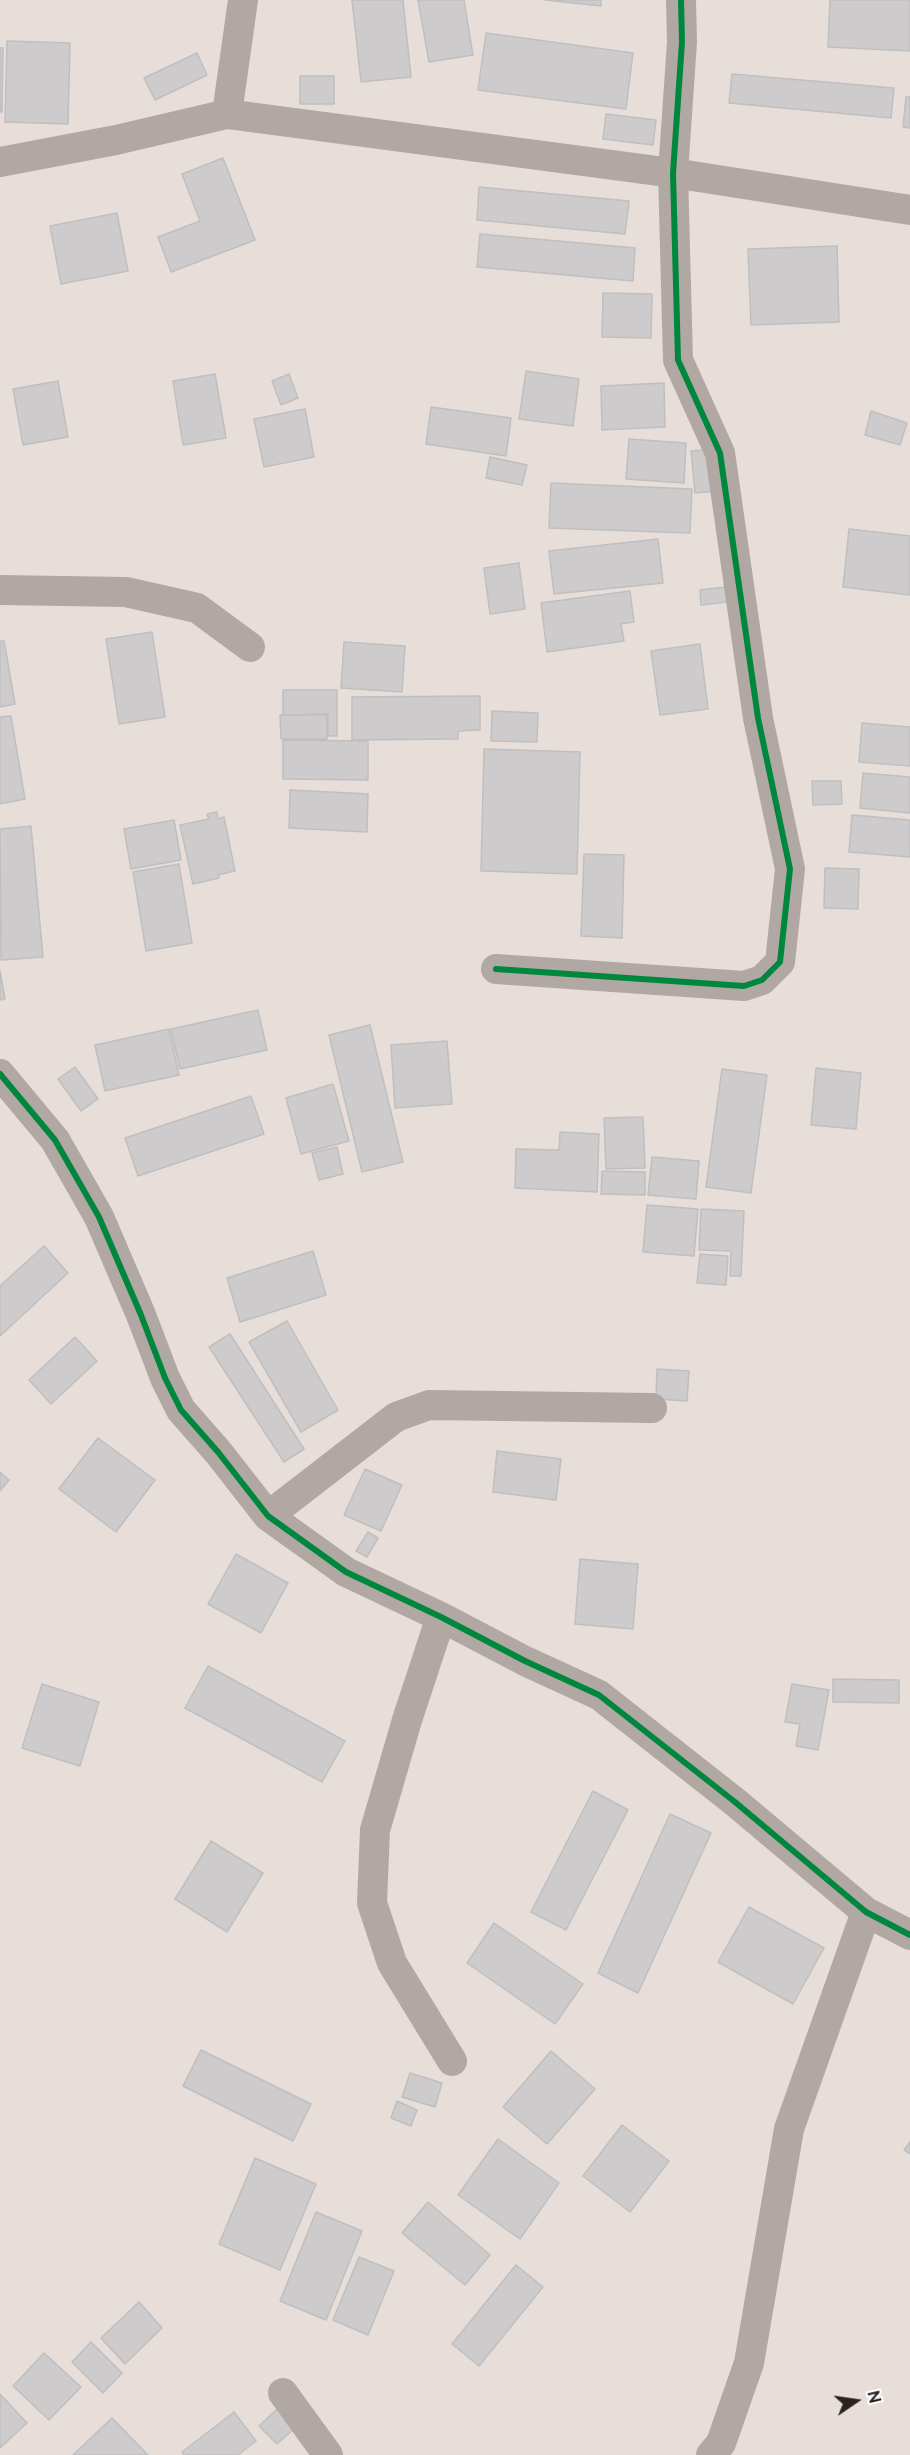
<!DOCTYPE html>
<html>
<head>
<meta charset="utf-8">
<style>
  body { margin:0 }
  #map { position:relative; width:910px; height:2455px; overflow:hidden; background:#e7deda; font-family:Raleway,sans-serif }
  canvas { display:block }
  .north { position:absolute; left:826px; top:2371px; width:60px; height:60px; -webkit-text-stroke:4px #fff; paint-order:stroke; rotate:77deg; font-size:16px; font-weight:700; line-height:24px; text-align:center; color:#2a2321 }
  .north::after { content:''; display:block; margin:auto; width:21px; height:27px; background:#2a2321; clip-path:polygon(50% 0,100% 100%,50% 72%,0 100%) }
</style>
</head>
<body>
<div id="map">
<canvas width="910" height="2455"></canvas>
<div class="north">N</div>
</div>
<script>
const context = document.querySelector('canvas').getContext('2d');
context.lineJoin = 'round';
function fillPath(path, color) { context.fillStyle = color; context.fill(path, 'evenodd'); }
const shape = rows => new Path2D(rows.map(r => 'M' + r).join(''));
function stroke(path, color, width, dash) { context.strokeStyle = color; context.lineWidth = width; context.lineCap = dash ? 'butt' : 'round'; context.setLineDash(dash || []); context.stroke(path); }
const building = shape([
  [352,0,403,0,411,77,361,82,352,0],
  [418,0,464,0,473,55,429,62,418,0],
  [545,0,601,0,601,6,545,0],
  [830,0,910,0,910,51,828,47,830,0],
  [486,33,633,53,626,109,478,90,486,33],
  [7,41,70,43,68,124,5,122,7,41],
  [0,48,3,48,2,112,0,112,0,48],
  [197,53,207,75,155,100,144,78,197,53],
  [732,74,894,88,891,118,729,103,732,74],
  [300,76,334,76,334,104,300,104,300,76],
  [906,97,910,97,910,128,903,127,906,97],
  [606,114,656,120,653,145,603,139,606,114],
  [223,158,255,240,171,272,158,237,200,221,182,174,223,158],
  [479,187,629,201,625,234,477,220,479,187],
  [117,213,128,271,61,284,50,226,117,213],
  [480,234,635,248,633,281,477,267,480,234],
  [837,246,839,322,751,325,748,249,837,246],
  [603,293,652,294,651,338,602,337,603,293],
  [526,371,579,379,573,426,519,419,526,371],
  [215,374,226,438,183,445,173,381,215,374],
  [289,374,298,398,281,405,272,381,289,374],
  [58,381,68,437,23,445,13,389,58,381],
  [664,383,665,427,602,430,601,386,664,383],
  [431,407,511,418,506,456,426,444,431,407],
  [305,409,314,457,264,467,254,419,305,409],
  [871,411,907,423,900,445,865,435,871,411],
  [629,439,686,443,684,483,626,479,629,439],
  [713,449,718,491,695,493,691,451,713,449],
  [490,457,527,465,522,485,486,478,490,457],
  [551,483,692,489,690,533,549,528,551,483],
  [849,529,910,536,910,595,843,587,849,529],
  [658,539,663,583,554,594,549,551,658,539],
  [519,563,525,609,490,614,484,568,519,563],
  [734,586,736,601,701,605,700,590,734,586],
  [630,591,634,622,621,624,624,641,547,652,541,603,630,591],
  [152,632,165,717,119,724,106,639,152,632],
  [0,641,4,641,15,704,0,707,0,641],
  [344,642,405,646,402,692,341,688,344,642],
  [700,644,708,709,660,715,651,651,700,644],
  [283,690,337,690,337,736,328,736,328,714,283,715,283,690],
  [480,696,480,730,458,731,458,739,352,740,352,697,480,696],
  [492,711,538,713,537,742,491,741,492,711],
  [280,715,327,715,327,739,281,739,280,715],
  [11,716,25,799,0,804,0,717,11,716],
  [862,723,910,727,910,766,859,762,862,723],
  [283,740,368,741,368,780,283,779,283,740],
  [484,749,580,752,577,874,481,871,484,749],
  [863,773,910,777,910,813,860,808,863,773],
  [812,781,841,781,842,804,813,805,812,781],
  [290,790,368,794,367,832,289,828,290,790],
  [217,812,218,819,224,817,235,871,218,875,219,878,193,884,180,825,209,819,207,814,217,812],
  [852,815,910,820,910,857,849,852,852,815],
  [174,820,181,860,131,869,124,829,174,820],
  [31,826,43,957,1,960,0,829,31,826],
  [584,854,624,855,622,938,581,936,584,854],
  [179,864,192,943,146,951,133,872,179,864],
  [825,868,859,869,858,909,824,908,825,868],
  [0,971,5,999,0,1000,0,971],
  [258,1010,267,1050,180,1069,171,1029,258,1010],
  [370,1025,403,1162,362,1172,329,1035,370,1025],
  [169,1029,179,1075,105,1091,95,1045,169,1029],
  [447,1041,452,1104,395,1108,391,1045,447,1041],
  [75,1067,98,1099,81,1111,58,1079,75,1067],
  [816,1068,861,1073,856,1129,811,1125,816,1068],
  [722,1069,767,1075,751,1193,706,1187,722,1069],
  [333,1084,349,1141,301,1154,286,1098,333,1084],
  [251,1096,264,1134,138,1176,125,1138,251,1096],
  [643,1117,645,1168,606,1169,604,1118,643,1117],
  [560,1132,599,1134,597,1192,515,1188,516,1149,559,1150,560,1132],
  [337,1147,343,1174,319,1180,312,1153,337,1147],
  [652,1157,699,1161,696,1199,648,1195,652,1157],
  [602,1171,645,1172,645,1195,601,1194,602,1171],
  [647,1205,698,1209,694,1256,643,1252,647,1205],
  [701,1209,744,1211,741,1276,730,1276,731,1251,699,1250,701,1209],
  [44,1246,68,1273,0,1336,0,1286,44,1246],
  [313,1251,326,1295,240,1322,227,1278,313,1251],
  [700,1254,728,1256,726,1285,697,1283,700,1254],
  [287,1321,338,1410,301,1432,249,1342,287,1321],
  [230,1334,304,1449,284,1462,209,1347,230,1334],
  [75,1337,97,1361,51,1404,29,1380,75,1337],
  [657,1369,689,1371,687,1401,656,1399,657,1369],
  [98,1438,155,1480,116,1532,59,1489,98,1438],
  [497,1451,561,1459,556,1500,493,1492,497,1451],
  [365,1469,402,1485,381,1531,344,1515,365,1469],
  [0,1472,9,1480,0,1491,0,1472],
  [368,1532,378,1538,367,1557,356,1551,368,1532],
  [236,1554,288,1583,261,1633,208,1604,236,1554],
  [580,1559,638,1564,633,1629,575,1624,580,1559],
  [208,1666,345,1741,322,1782,185,1708,208,1666],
  [833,1679,899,1680,899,1703,833,1702,833,1679],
  [42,1684,99,1702,80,1766,22,1748,42,1684],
  [792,1684,829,1690,818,1750,796,1746,800,1724,785,1722,792,1684],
  [593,1791,628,1810,566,1930,531,1912,593,1791],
  [670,1814,711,1833,638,1993,598,1973,670,1814],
  [211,1841,263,1873,227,1932,175,1899,211,1841],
  [749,1907,824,1948,793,2004,718,1962,749,1907],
  [494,1923,583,1984,555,2024,467,1963,494,1923],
  [201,2050,311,2104,293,2141,183,2086,201,2050],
  [551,2051,595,2089,547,2144,503,2107,551,2051],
  [410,2073,442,2083,435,2107,402,2097,410,2073],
  [397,2101,417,2110,411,2126,391,2118,397,2101],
  [622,2125,669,2161,630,2212,583,2176,622,2125],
  [498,2139,559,2183,520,2239,458,2195,498,2139],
  [910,2142,910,2154,904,2150,910,2142],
  [255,2158,316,2184,280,2270,219,2244,255,2158],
  [428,2202,490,2255,465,2285,402,2233,428,2202],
  [316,2212,362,2231,326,2320,280,2301,316,2212],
  [359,2257,394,2271,368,2335,333,2320,359,2257],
  [516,2265,543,2287,479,2366,452,2344,516,2265],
  [139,2302,162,2328,125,2364,101,2338,139,2302],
  [91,2342,122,2373,103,2393,72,2362,91,2342],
  [44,2353,81,2387,49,2420,13,2386,44,2353],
  [0,2394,27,2423,0,2448,0,2394],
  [278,2408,296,2427,277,2444,259,2426,278,2408],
  [234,2412,256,2441,238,2455,184,2455,182,2452,234,2412],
  [112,2418,148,2455,73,2455,112,2418]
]);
const street = shape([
  [227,114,243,0],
  [0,162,116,140,227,114,673,173,910,210],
  [0,590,126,592,197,608,250,647],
  [496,969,744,986,762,980,780,962,790,869,758,718,720,453,678,360,673,173,682,42,681,0],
  [0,1074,55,1140,99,1217,141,1315,165,1378,181,1410,218,1452,268,1516,346,1572,441,1617,525,1661,599,1695,735,1802,866,1912,910,1935],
  [268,1516,396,1417,429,1405,652,1408],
  [441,1617,407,1720,375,1830,372,1903,392,1963,452,2061],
  [283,2393,328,2455],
  [711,2455,721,2443,749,2363,789,2129,866,1912]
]);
const cycleway = shape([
  [496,969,744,986,762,980,780,962,790,869,758,718,720,453,678,360,673,173,682,42,681,0],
  [0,1074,55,1140,99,1217,141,1315,165,1378,181,1410,218,1452,268,1516,346,1572,441,1617,525,1661,599,1695,735,1802,866,1912,910,1935]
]);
fillPath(building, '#cdcbcc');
stroke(building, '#c0bebf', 1.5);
stroke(street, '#b1a7a3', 30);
stroke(cycleway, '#00873e', 6);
</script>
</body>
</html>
